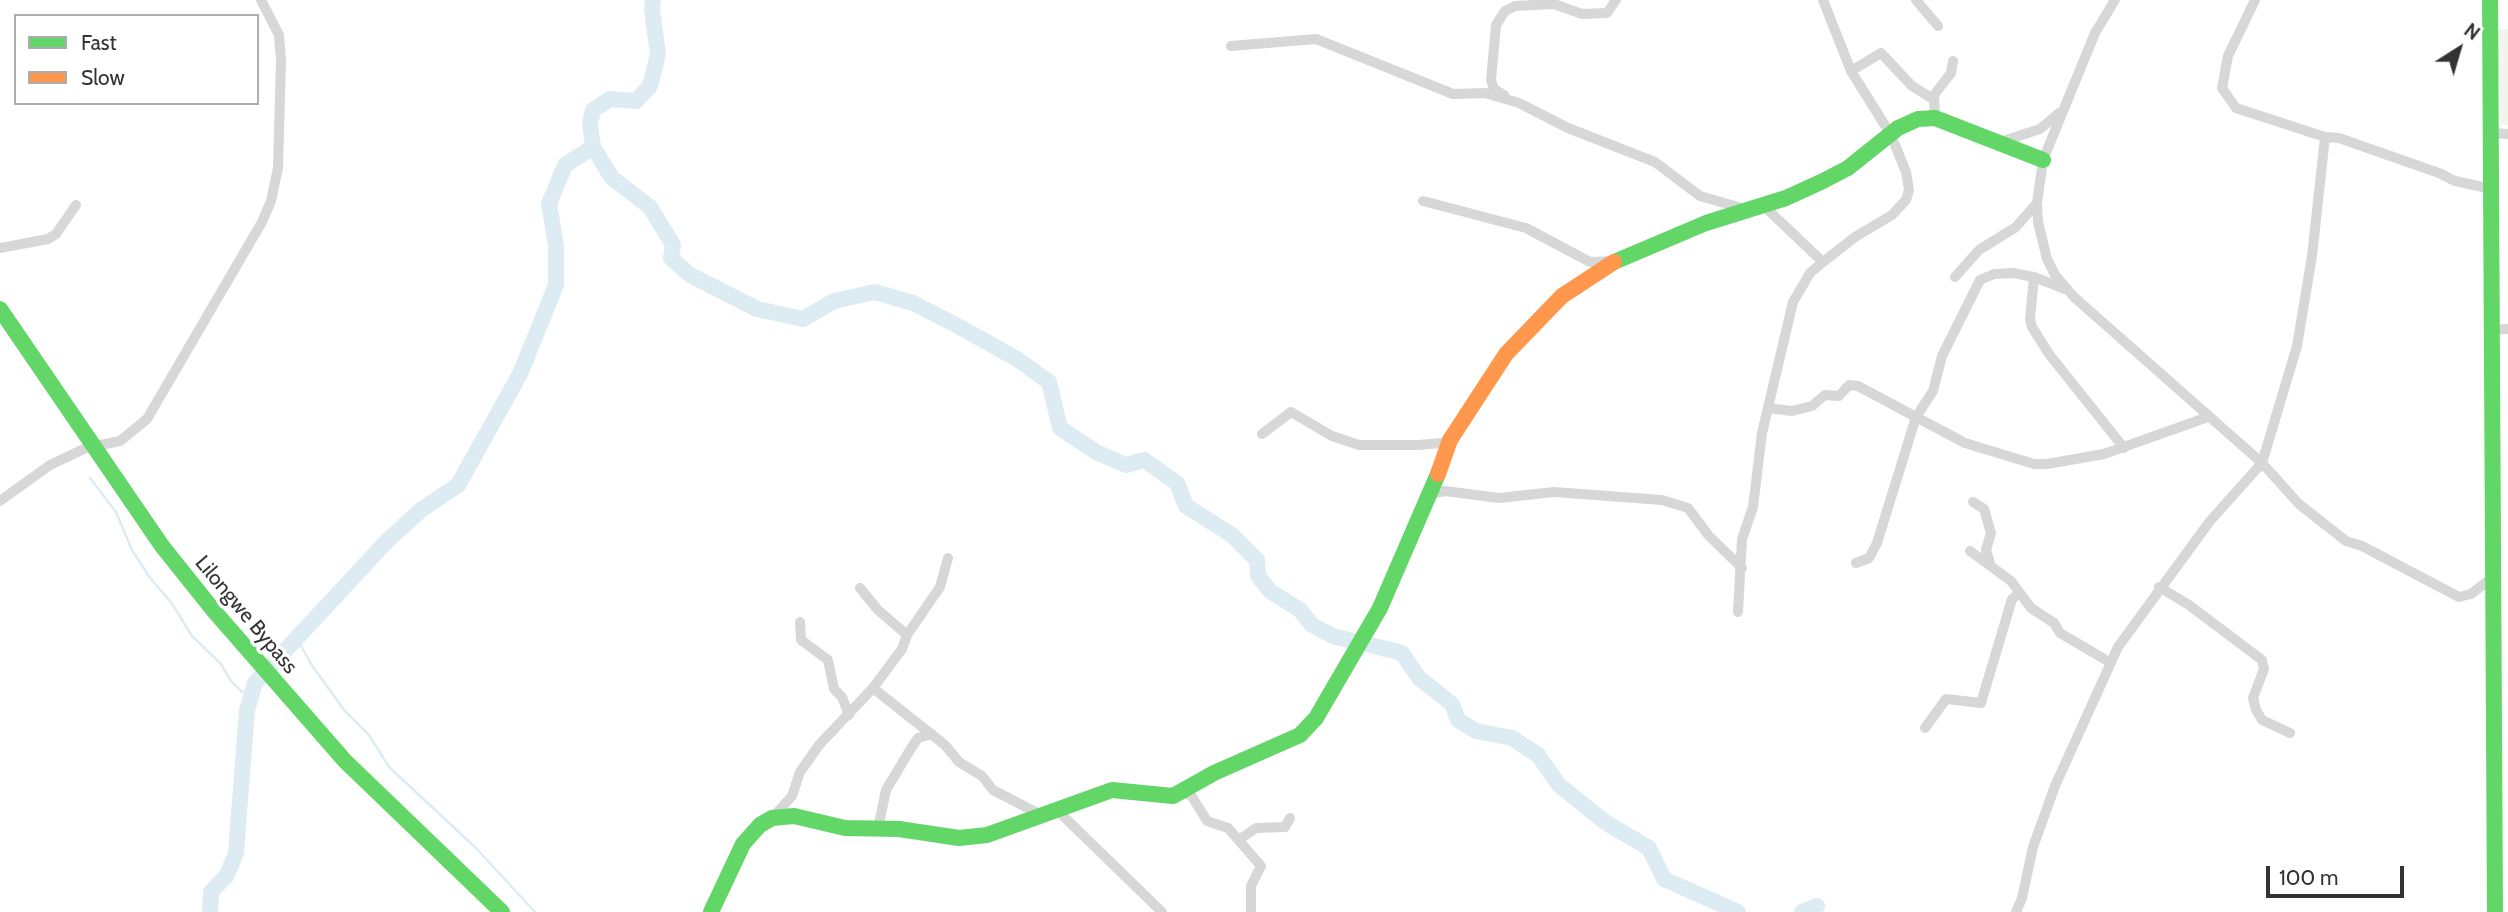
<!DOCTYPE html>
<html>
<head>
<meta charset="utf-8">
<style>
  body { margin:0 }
  #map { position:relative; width:2508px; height:912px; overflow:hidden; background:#fff; font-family:Cabin,sans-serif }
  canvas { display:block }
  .legend { position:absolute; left:14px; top:14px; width:245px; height:91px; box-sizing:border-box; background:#fff; border:2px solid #adadad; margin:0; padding:9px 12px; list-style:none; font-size:21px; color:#333 }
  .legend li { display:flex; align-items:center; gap:14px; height:35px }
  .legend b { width:35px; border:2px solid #adadad }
  .north { position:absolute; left:2424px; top:14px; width:70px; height:70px; -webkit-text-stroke:5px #fff; paint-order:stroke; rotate:37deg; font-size:19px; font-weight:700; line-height:28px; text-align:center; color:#333 }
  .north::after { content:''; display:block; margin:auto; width:24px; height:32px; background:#333; clip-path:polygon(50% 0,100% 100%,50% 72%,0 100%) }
  .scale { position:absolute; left:2266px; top:866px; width:138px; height:32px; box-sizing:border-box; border:4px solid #333; border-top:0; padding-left:9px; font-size:21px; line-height:24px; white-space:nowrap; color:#333; -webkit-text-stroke:5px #fff; paint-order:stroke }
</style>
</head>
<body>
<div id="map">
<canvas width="2508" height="912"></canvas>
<ul class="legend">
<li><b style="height:9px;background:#63d668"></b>Fast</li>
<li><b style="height:9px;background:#ff974d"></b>Slow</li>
</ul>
<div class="north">N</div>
<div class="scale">100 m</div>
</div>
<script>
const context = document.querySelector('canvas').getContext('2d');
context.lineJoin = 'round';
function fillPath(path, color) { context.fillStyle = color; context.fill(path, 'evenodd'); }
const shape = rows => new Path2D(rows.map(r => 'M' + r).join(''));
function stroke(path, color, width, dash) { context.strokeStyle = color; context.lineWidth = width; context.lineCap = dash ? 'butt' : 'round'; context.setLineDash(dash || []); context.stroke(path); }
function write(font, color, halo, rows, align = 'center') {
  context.font = font + ' Cabin,sans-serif'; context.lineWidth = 7; context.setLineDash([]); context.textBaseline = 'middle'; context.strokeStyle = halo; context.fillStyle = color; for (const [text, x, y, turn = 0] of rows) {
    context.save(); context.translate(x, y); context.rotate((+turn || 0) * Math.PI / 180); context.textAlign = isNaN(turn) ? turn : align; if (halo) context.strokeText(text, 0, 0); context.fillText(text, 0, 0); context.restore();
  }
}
const green = shape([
  [2496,29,2508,29,2508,125,2501,124]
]);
const stream = shape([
  [90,478,116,512,132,550,150,578,171,602,192,636,221,664,231,681,242,692,250,694],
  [298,640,311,664,344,710,369,735,389,767,476,848,535,912]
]);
const river = shape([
  [653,0,652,10,658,54,650,86,636,101,610,99,593,110,590,124,593,147,612,178,650,207,673,245,671,258,690,275,757,309,803,319,834,301,875,292,913,303,958,326,1017,359,1049,382,1060,428,1096,452,1126,465,1144,460,1177,483,1186,506,1232,535,1257,560,1258,576,1270,591,1300,610,1312,625,1333,636,1356,642],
  [1363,643,1402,653,1419,678,1452,704,1458,720,1476,731,1512,738,1538,755,1559,785,1605,822,1649,848,1664,879,1738,912],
  [210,912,211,892,227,875,236,853,247,710,255,683,387,541,421,510,458,485,520,374,556,285,556,246,549,204,565,165,593,147],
  [1802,912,1817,906]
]);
const street = shape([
  [1916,0,1938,26],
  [2115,0,2095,33,2043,160,2037,203,2038,222,2047,259,2055,275,2074,297,2262,463,2299,504,2346,541,2362,546,2459,597,2471,594,2493,577],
  [2255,0,2228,56,2222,88,2236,108,2325,137,2339,138,2439,173,2455,181,2492,189],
  [1231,46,1316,39,1453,94,1485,93,1519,103,1568,128,1655,162,1700,196,1745,209],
  [1851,71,1881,53,1912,86,1933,99],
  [1504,95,1494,89,1491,80,1496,25,1505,11,1515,6,1554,4,1582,14,1607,13,1616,0],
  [1935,118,1934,95,1951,73,1953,61],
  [2491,133,2508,134],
  [2000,142,2040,129,2059,113],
  [1423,201,1526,228,1590,262,1615,261],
  [0,248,48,239,56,234,76,205],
  [1823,262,1855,237,1892,215,1906,200,1909,190,1906,172,1891,135,1851,71,1823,0],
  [1955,277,1979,250,2016,227,2037,203],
  [2034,277,2030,319,2032,327,2049,354,2124,448],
  [2491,330,2508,329],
  [1768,408,1792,411,1812,406,1825,395,1839,396,1849,385,1858,386,1916,417,1933,391,1942,356,1980,280,1994,274,2013,273,2034,277,2065,289],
  [1262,434,1291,412,1332,436,1359,445,1418,445,1442,443,1450,440],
  [1431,494,1445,491,1499,498,1554,492,1662,500,1688,508,1709,536,1742,568],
  [0,501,50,465,86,448,120,441,147,419,262,222,271,201,278,168,281,60,279,35,261,0],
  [1973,502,1984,509,1991,533,1986,550,1991,566],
  [1970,551,2011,581,2031,608,2054,623,2060,633,2111,663],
  [1856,563,1869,558,1877,543,1916,417,1965,443,2034,464,2047,464,2104,454,2208,417],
  [2159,587,2189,605,2262,660,2264,669,2253,698,2256,710,2262,720,2290,733],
  [860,588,878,610,907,635],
  [1738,612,1742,539,1753,507,1762,433,1793,302,1810,273,1823,262,1763,205],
  [800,622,801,640,828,660,834,689,842,697,849,715],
  [873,688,945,745,959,762,982,776,993,790,1043,816],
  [1925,728,1946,699,1981,703,2012,599,2018,594],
  [1180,793,1191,795,1207,821,1228,828,1261,866,1251,886,1251,912],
  [1058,811,1162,912],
  [772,818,792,796,800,772,819,745,873,688,902,649,907,635,940,587,948,558],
  [878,828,886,790,910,750,918,738,932,734],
  [1239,840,1256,828,1285,827,1290,818],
  [2016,912,2022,898,2033,847,2055,786,2118,647,2210,521,2262,463,2297,346,2312,256,2325,137]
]);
const fast = shape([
  [2490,0,2495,912],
  [1614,262,1706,223,1786,198,1821,182,1848,168,1898,128,1918,119,1935,118,2043,160],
  [0,309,162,546,214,611,345,761,502,912],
  [711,912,743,844,760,825,772,818,794,816,845,828,899,829,959,838,987,835,1112,790,1173,796,1214,773,1300,735,1316,718,1380,608,1438,474]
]);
const slow = shape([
  [1438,474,1450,440,1506,354,1562,296,1614,262]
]);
const streetNames = [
  ["Lilongwe Bypass",246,615,50]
];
fillPath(green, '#f1f5ed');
stroke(stream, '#ddebf3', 2.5);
stroke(river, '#ddebf3', 16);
stroke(street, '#d7d7d7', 10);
stroke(fast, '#63d668', 16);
stroke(slow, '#ff974d', 16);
write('21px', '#333', '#fff', streetNames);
</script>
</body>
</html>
